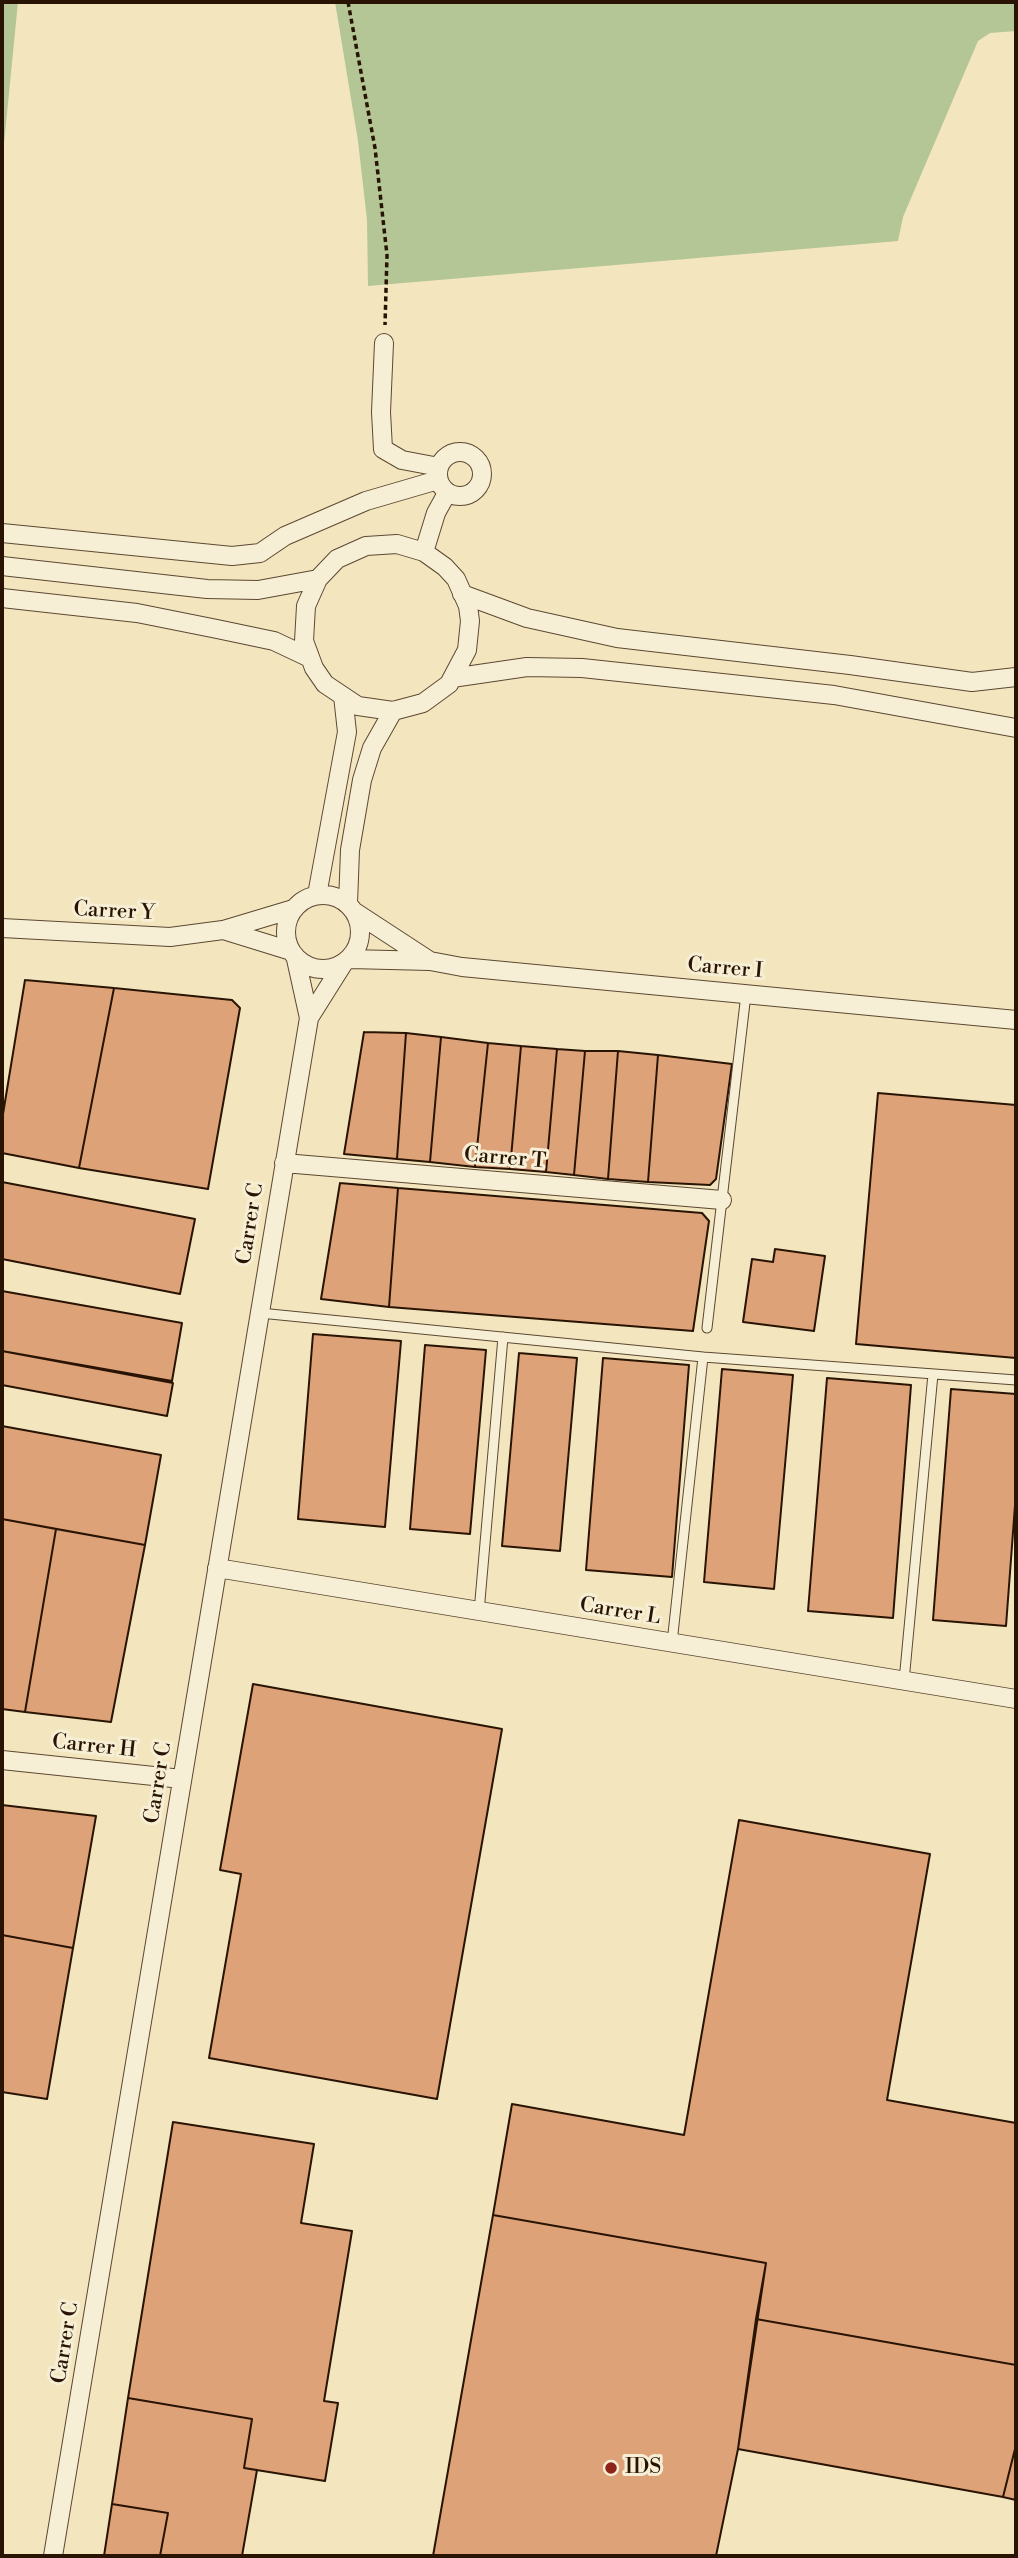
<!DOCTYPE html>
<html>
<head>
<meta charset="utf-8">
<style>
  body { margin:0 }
  #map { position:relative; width:1018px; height:2558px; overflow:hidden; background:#f3e6be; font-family:"Libre Bodoni",serif }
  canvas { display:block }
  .frame { position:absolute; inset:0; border:4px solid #291403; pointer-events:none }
</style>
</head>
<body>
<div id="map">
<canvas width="1018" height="2558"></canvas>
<div class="frame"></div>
</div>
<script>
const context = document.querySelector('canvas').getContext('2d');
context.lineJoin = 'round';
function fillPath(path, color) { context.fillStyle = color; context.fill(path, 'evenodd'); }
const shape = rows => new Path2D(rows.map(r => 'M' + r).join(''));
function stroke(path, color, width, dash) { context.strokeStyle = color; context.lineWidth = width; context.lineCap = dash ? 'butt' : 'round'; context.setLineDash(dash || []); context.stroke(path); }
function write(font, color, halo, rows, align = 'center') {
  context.font = font + ' "Libre Bodoni",serif'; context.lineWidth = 6; context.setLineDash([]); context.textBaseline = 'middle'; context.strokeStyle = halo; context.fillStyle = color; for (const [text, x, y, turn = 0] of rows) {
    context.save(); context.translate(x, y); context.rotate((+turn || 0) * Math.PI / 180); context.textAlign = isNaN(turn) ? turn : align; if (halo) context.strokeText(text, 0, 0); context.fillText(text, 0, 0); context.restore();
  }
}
const green = shape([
  [2,2,18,2,2,164],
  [335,2,1016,2,1016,31,990,33,978,41,903,217,898,241,368,286,367,220,358,141]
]);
const building = shape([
  [25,980,114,988,79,1168,2,1153,2,1120,25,980],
  [114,988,232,1000,240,1008,208,1189,79,1168,114,988],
  [364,1032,406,1033,397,1159,344,1154,364,1032],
  [406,1033,441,1037,430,1162,397,1159,406,1033],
  [441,1037,488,1043,475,1167,430,1162,441,1037],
  [488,1043,521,1046,510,1169,475,1167,488,1043],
  [521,1046,557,1049,546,1172,510,1169,521,1046],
  [557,1049,585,1051,574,1175,546,1172,557,1049],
  [585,1051,618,1051,608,1179,574,1175,585,1051],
  [618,1051,658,1055,648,1182,608,1179,618,1051],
  [658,1055,732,1064,716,1179,710,1185,648,1182,658,1055],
  [878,1093,1016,1105,1016,1358,856,1344,878,1093],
  [2,1182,195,1219,180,1294,2,1259,2,1182],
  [340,1183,398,1188,389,1307,321,1299,340,1183],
  [398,1188,702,1213,709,1221,693,1331,389,1307,398,1188],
  [775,1249,825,1256,814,1331,743,1322,752,1259,773,1262,775,1249],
  [2,1291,182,1323,172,1381,2,1351,2,1291],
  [313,1334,401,1341,385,1527,298,1519,313,1334],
  [425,1345,486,1350,470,1534,410,1529,425,1345],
  [2,1351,173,1383,167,1416,2,1385,2,1351],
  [519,1353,577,1358,560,1551,502,1546,519,1353],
  [603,1358,689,1365,672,1577,586,1570,603,1358],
  [722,1369,793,1375,774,1589,704,1582,722,1369],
  [827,1378,911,1385,893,1618,808,1611,827,1378],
  [951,1389,1016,1394,1016,1492,1006,1626,933,1620,951,1389],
  [2,1426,161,1455,145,1545,2,1519,2,1426],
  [2,1519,56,1529,25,1712,2,1709,2,1519],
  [56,1529,145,1545,111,1722,25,1712,56,1529],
  [253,1684,502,1729,437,2099,209,2058,241,1874,220,1870,253,1684],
  [2,1805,96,1816,73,1948,2,1935,2,1805],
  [739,1820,930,1854,887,2100,1016,2123,1016,2365,756,2319,766,2263,493,2215,512,2104,684,2135,739,1820],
  [2,1935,73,1948,47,2099,2,2092,2,1935],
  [173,2122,314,2144,301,2223,352,2231,324,2401,338,2403,325,2481,244,2468,252,2419,128,2398,173,2122],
  [493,2215,766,2263,738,2449,716,2556,433,2556,493,2215],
  [756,2319,1016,2365,1016,2445,1003,2497,738,2449,756,2319],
  [128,2398,252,2419,244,2468,257,2470,242,2556,160,2556,168,2513,112,2504,128,2398],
  [1016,2445,1016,2500,1003,2497,1016,2445],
  [112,2504,168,2513,160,2556,104,2556,112,2504]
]);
const path = shape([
  [348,2,375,148,387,255,385,325]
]);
const service = shape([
  [260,1313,703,1357,1016,1380],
  [707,1328,746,994],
  [479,1612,503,1337],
  [672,1643,703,1357],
  [904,1681,933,1374]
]);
const minor = shape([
  [384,343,381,412,383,449,402,460,439,467],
  '438 474a22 22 0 1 1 44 0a22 22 0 1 1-44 0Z',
  [2,533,232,556,260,553,285,536,366,501,438,480],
  [424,552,436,513,447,493],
  [2,566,207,589,258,590,318,579,337,559,366,546,397,544,424,552,445,567,456,579,468,606,470,621,467,650,449,684,423,703,393,711,358,706,325,684,314,668,304,641,306,606,318,579],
  [462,594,527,618,617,638,850,665,972,682,1016,677],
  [2,598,137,613,217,629,274,641,310,658],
  [452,678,527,667,582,668,834,695,1016,728],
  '286 932a37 37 0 1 1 74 0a37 37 0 1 1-74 0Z',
  [317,895,347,732,343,696],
  [348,904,350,850,362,780,372,748,393,711],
  [2,928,170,937,223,930],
  [291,951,223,930,293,909],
  [296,959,309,1018,343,964],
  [350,959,430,961,355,912],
  [430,961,462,967,1016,1020],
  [284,1163,722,1200],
  [217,1568,1016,1699],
  [2,1760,182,1779],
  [53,2556,309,1018]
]);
const markers = [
  [611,2468,7,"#8f2418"]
];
const streetNames = [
  ["Carrer Y",114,912,3],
  ["Carrer I",725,969,5],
  ["Carrer T",505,1159,5],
  ["Carrer C",251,1224,-81],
  ["Carrer L",620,1612,9],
  ["Carrer H",94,1747,6],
  ["Carrer C",159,1783,-81],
  ["Carrer C",66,2343,-81]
];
const poiNames = [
  ["IDS",625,2468]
];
fillPath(green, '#b5c696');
fillPath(building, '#dea279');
stroke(building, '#291403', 2);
stroke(service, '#5c4832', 11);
stroke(minor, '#5c4832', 20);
stroke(path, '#291403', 3.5, [5, 3.5]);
stroke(service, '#f7efd5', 9);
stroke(minor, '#f7efd5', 18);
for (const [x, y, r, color] of markers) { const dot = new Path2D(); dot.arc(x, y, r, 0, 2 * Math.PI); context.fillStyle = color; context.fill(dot); stroke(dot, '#f7efd5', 2.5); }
write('21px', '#291403', '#f7efd5', streetNames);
write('21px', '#291403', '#f7efd5', poiNames, 'left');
</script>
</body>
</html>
